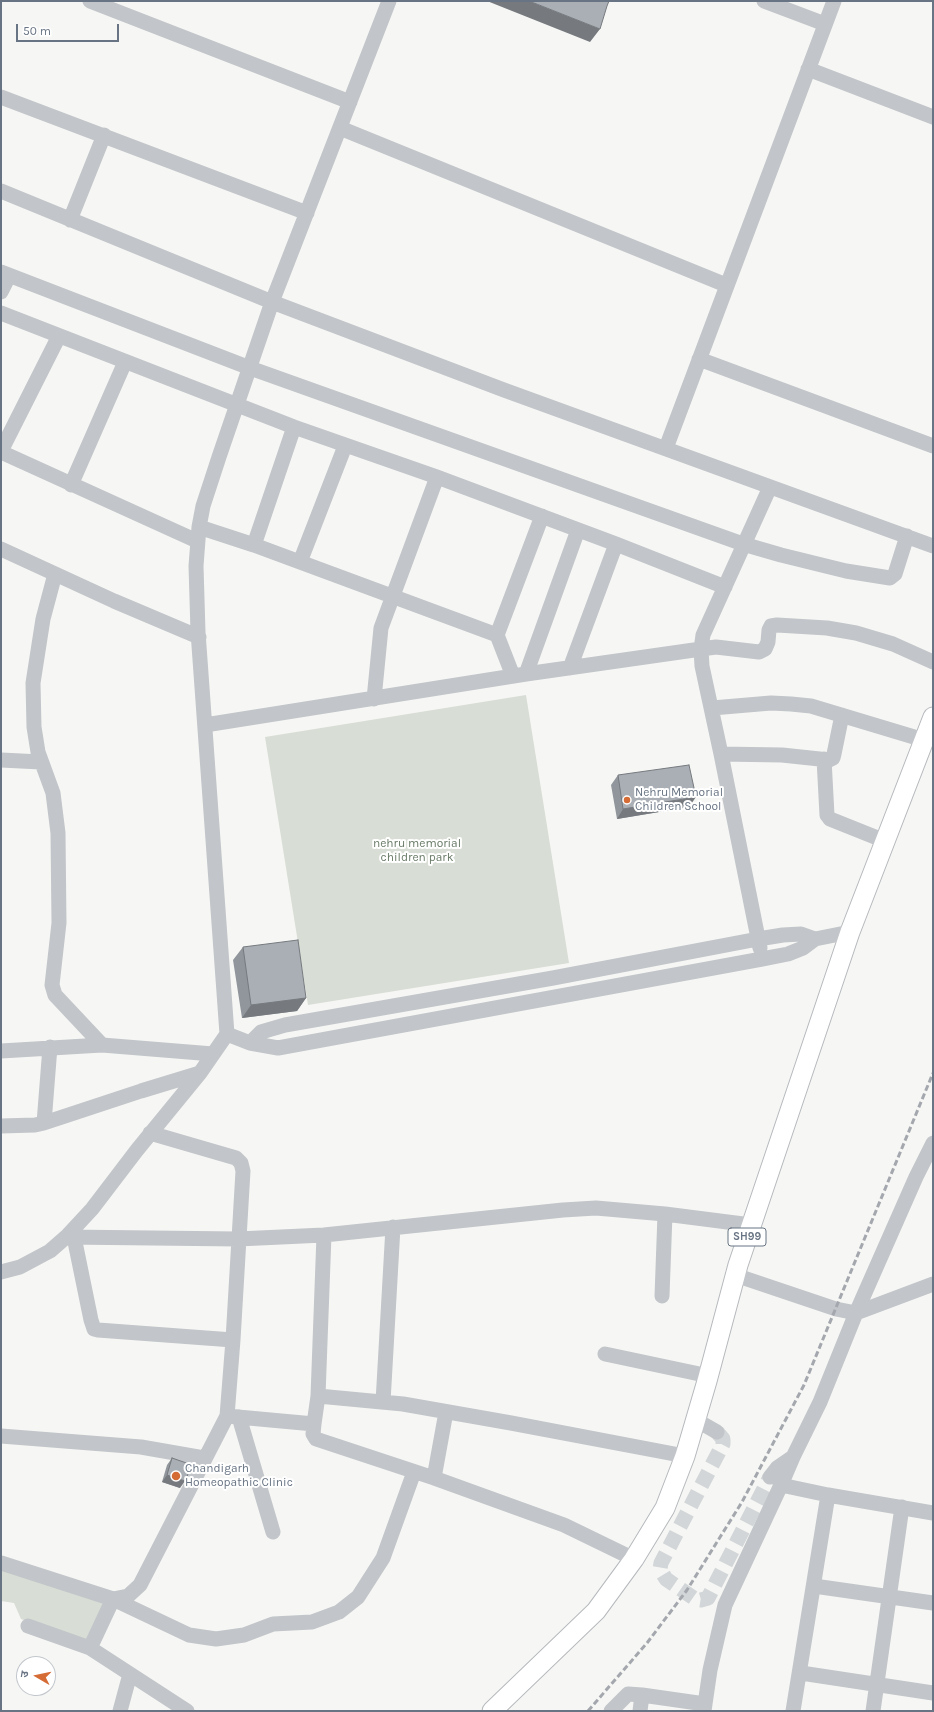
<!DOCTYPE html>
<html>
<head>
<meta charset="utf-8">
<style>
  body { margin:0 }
  #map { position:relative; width:934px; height:1712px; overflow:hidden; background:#f6f7f4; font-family:Karla,"Noto Sans Devanagari",sans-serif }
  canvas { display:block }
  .frame { position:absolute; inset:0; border:2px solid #687483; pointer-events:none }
  .north { position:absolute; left:16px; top:1656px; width:40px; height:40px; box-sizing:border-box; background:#fff; border:1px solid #c3c7cd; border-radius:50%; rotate:279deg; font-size:11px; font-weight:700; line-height:16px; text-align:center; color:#687483 }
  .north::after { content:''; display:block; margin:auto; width:14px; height:18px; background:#d56c36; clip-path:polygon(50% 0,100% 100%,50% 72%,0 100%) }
  .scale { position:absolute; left:16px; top:24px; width:103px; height:18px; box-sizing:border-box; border:2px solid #687483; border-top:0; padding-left:5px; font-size:12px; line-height:14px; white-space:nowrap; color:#687483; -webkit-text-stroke:3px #fff; paint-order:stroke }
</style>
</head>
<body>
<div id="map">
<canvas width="934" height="1712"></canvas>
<div class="frame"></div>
<div class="north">उ</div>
<div class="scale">50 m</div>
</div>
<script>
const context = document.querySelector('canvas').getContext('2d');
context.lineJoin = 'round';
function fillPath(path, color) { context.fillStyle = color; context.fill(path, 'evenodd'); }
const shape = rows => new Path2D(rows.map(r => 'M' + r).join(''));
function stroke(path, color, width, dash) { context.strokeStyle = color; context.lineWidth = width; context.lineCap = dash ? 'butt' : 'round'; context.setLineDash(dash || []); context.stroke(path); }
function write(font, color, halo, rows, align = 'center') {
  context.font = font + ' Karla,sans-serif'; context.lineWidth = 4; context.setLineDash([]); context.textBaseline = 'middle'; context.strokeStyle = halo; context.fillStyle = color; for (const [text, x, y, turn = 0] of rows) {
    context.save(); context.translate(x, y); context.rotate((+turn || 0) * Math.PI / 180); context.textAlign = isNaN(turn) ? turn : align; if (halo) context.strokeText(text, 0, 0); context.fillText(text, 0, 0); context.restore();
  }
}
const green = shape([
  [526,695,569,963,308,1005,265,737],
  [1,1565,106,1604,89,1644,21,1619,14,1603,1,1601]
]);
const minorTunnel = shape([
  [717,1432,723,1439,723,1444,661,1563,660,1569,666,1579,695,1599,701,1600,708,1598,770,1477]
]);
const minor = shape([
  [90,1,350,102],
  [764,1,825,24],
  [808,69,933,117],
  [1,97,307,213],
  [340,128,726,285],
  [1,191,272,302,504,390,933,546],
  [70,220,104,135],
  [1,272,250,368,743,544,781,555,846,571,890,578,895,574,907,536],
  [1,292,9,276],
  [1,313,294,427,437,477,616,544,725,587],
  [699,359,933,446],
  [666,448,834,1],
  [1,451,59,336],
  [1,452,197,541],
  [71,485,125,362],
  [199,527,254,545,497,635,513,676],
  [254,545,294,427],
  [1,549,114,601,199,637],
  [300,562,345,446],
  [55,574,43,619,33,683,34,727,38,752,53,793,58,833,59,923,52,985,55,995,102,1045,213,1054],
  [497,635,542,516],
  [570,668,616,544],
  [526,674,578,530],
  [374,699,381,628,437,477],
  [712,708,771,703,791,704,811,706,924,740],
  [205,725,526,674,701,649,703,635,770,487],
  [721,754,782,755,829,760,833,758,834,754,842,715],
  [824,759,827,815,830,819,885,841],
  [1,760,41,762],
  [760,948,721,754,702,666,701,649,716,647,759,652,765,649,768,642,769,630,771,626,777,625,827,628,856,633,893,644,933,662],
  [227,1034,250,1043,278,1048,762,959,788,954,803,948,815,939,850,932],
  [250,1043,261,1032,285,1025,553,978,758,939,783,935,801,934,815,939],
  [1,1051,102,1045],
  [44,1123,50,1047],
  [1,1126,35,1125,44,1123,141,1091,200,1073],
  [66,1237,238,1239,324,1235,563,1210,596,1208,665,1214,751,1225],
  [74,1237,91,1320,94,1329,98,1330,233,1340],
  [1,1272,20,1267,50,1251,66,1237,92,1209,137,1150,200,1073,227,1034,198,632,196,566,199,527,203,506,219,457,272,302,389,1],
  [735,1275,836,1309,856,1313,933,1284],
  [662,1296,665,1214],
  [605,1354,709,1376],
  [318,1396,403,1404,511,1423,685,1456],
  [383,1402,393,1227],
  [227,1416,314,1424,318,1396,324,1235],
  [239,1417,273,1532],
  [696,1420,717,1432],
  [314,1424,313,1434,316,1439,434,1478,564,1525,634,1559],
  [1,1436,141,1447,204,1458],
  [770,1477,777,1468,793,1457],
  [434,1478,446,1412],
  [781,1485,828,1495,933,1513],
  [1,1563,113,1599,90,1648],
  [814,1586,933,1603],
  [113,1599,128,1596,140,1585,227,1416,233,1340,243,1171,241,1163,236,1158,150,1133],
  [113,1599,189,1635,216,1639,244,1635,273,1624,312,1622,339,1612,358,1597,383,1558,414,1472],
  [28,1626,90,1648,187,1711],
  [801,1673,933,1693],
  [120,1711,130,1674],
  [611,1711,628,1694,642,1695],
  [640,1711,642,1695,705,1704],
  [704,1711,710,1670,725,1605,781,1485,793,1457,820,1402,856,1313,916,1177,933,1143],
  [793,1711,828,1495],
  [873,1711,902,1507]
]);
const major = shape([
  [492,1711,596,1611,634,1559,665,1508,685,1456,707,1381,738,1265,850,932,933,717]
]);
const rail = shape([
  [588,1711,647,1643,687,1590,742,1502,804,1385,933,1073]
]);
const wall = shape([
  [618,775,689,807,617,819,611,785],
  [243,947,306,998,297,1011,242,1018,233,960],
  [172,1458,180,1488,162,1482,167,1465]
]);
const shadedWall = shape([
  [487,1,529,1,600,29,590,42],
  [696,797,689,807,617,819,623,809],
  [306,998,297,1011,242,1018,251,1005],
  [167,1475,185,1481,180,1488,162,1482]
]);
const building = shape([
  [529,1,609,1,607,6,600,29,529,1],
  [689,765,696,797,623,809,618,775,689,765],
  [298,940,306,998,251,1005,243,947,298,940],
  [172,1458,192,1465,185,1481,167,1475,172,1458]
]);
const markers = [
  [627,800,4,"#d56c36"],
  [176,1476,5,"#d56c36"]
];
const shields = [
  [747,1237,38]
];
const shieldNames = [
  ["SH99",747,1237]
];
const poiNames = [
  ["Nehru Memorial",635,793],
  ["Children School",635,807],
  ["Chandigarh",185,1469],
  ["Homeopathic Clinic",185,1483]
];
const parkNames = [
  ["nehru memorial",417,844],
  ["children park",417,858]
];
fillPath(green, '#d8ddd5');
stroke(minorTunnel, '#d2d6d8', 15, [15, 8]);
stroke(major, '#b6b9bd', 21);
stroke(minor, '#c2c5c9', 15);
stroke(major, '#fff', 19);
stroke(rail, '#a4a8ae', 3, [6, 3]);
fillPath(wall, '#91969c');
fillPath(shadedWall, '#767a7f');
fillPath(building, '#a9afb5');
stroke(building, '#767a7f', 1);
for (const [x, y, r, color] of markers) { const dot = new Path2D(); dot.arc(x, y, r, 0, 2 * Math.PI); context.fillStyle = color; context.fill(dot); stroke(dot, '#fff', 1.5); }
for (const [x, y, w] of shields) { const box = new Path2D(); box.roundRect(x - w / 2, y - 9, w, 18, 3); context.fillStyle = '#fff'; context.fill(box); stroke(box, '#687483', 1); }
write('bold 11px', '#687483', null, shieldNames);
write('12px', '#687483', '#fff', poiNames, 'left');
write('12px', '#687a66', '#fff', parkNames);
</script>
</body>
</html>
